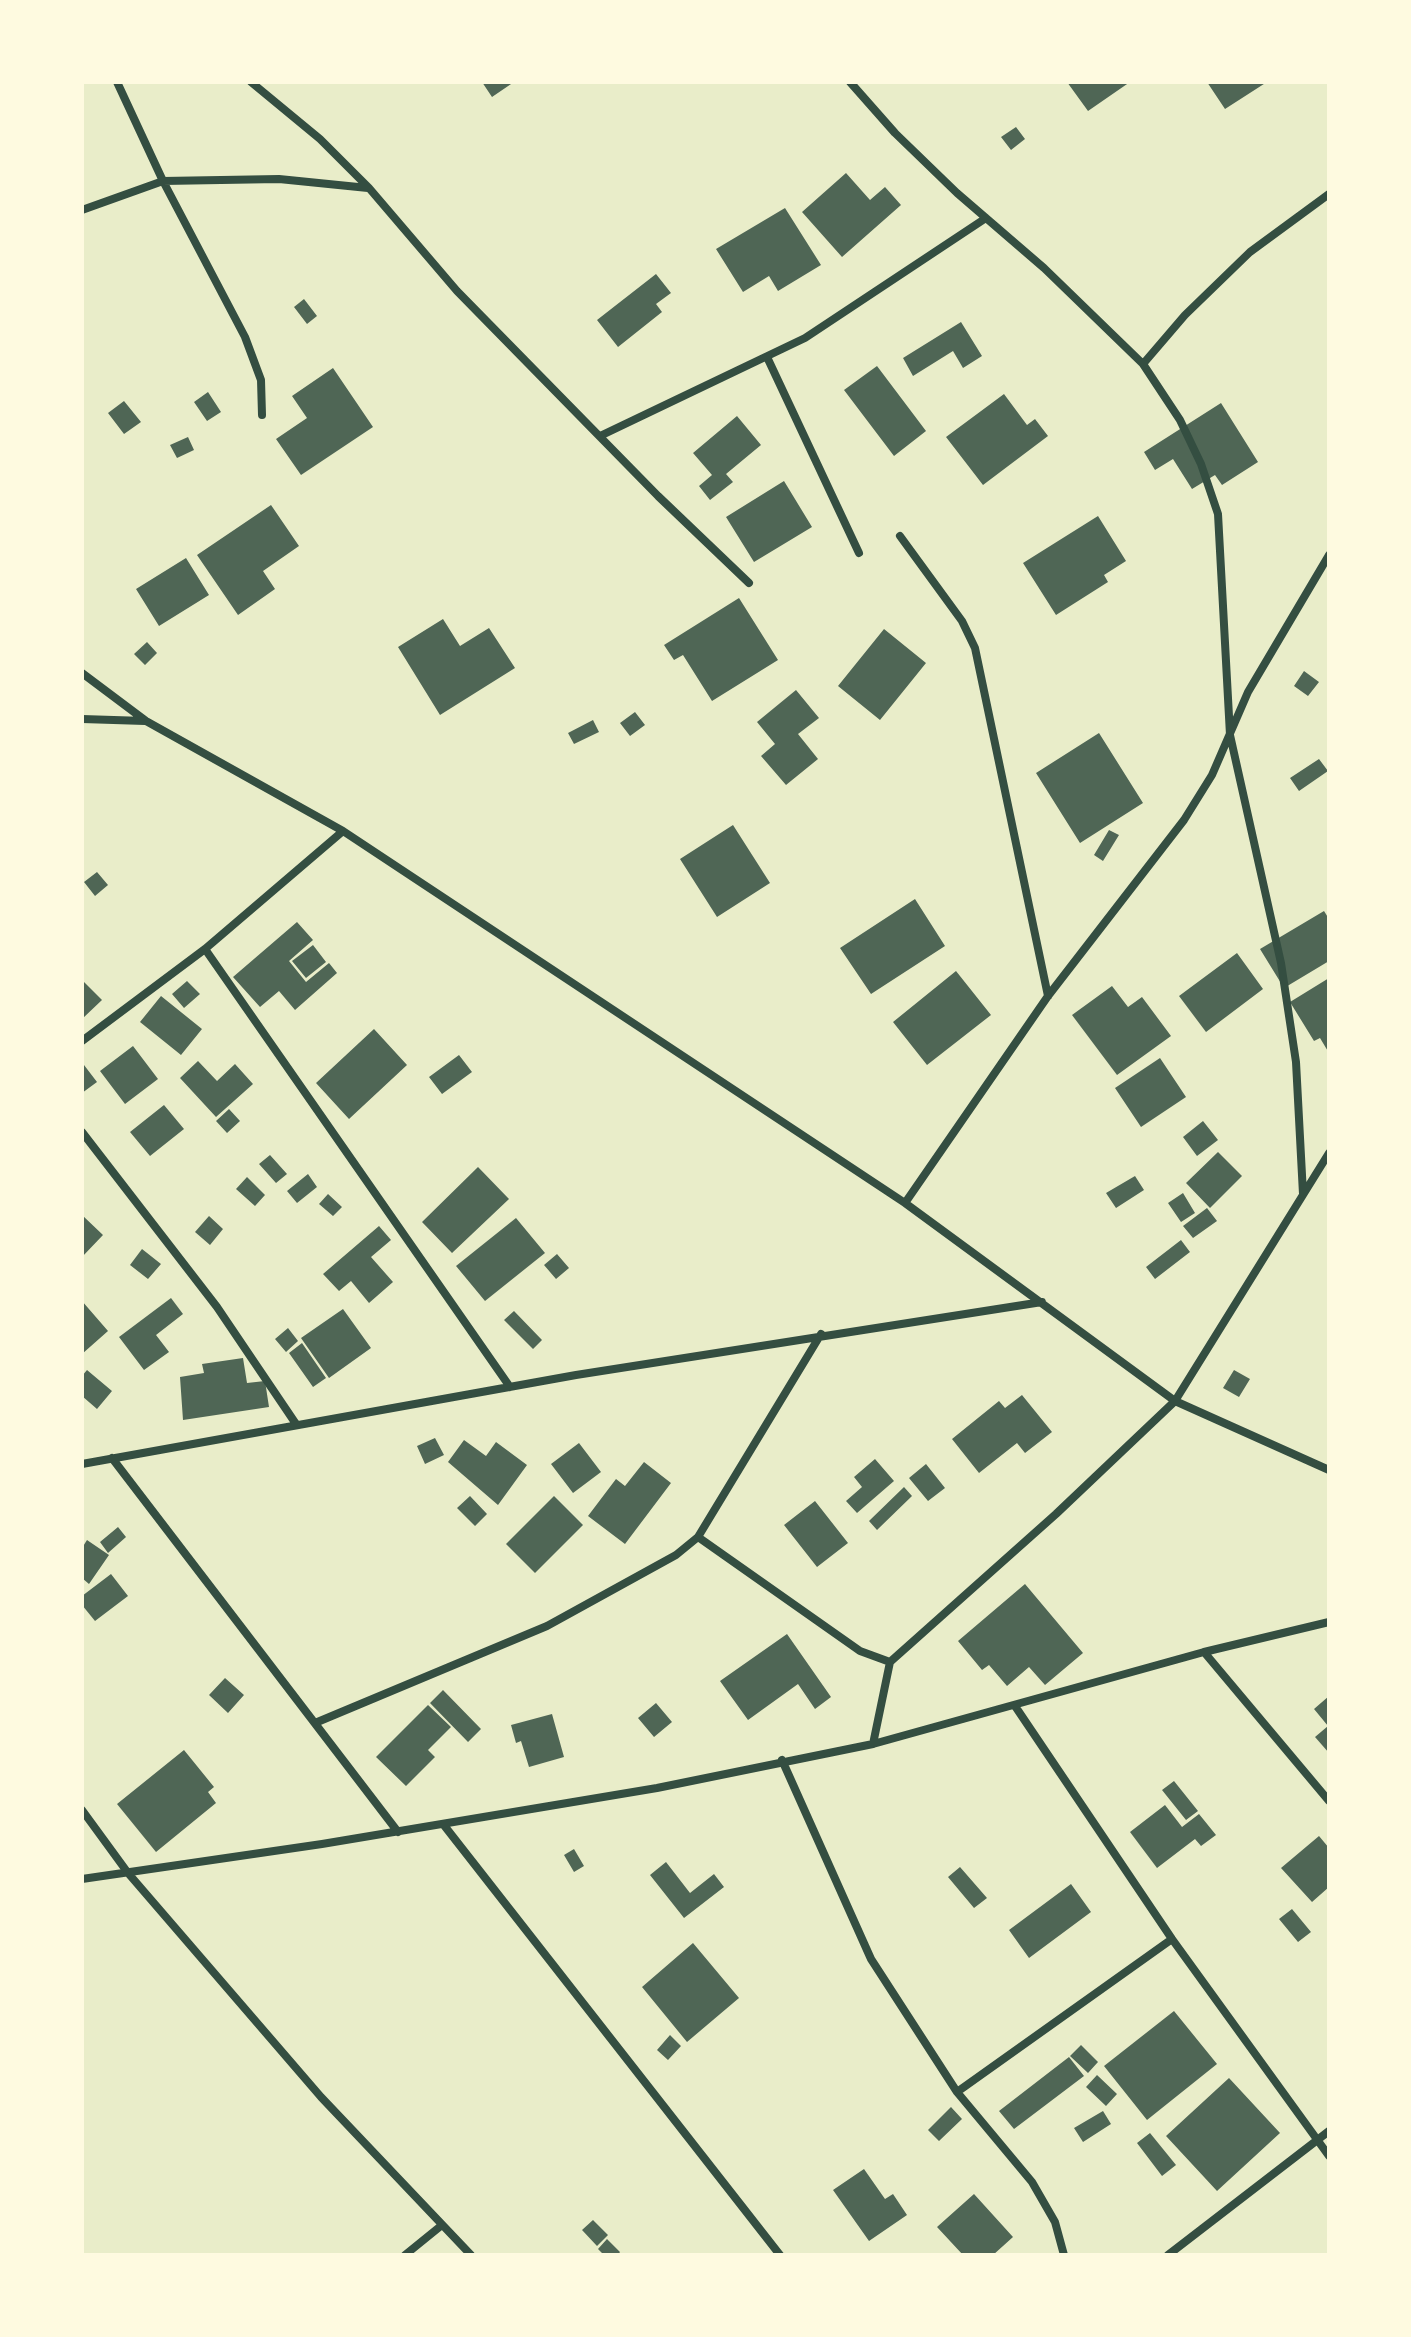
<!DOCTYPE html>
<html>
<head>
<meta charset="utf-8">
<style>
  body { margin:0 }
  #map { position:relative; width:1411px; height:2337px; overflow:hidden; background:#e9edc9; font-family:Commissioner,sans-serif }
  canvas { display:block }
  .frame { position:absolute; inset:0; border:84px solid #fefae0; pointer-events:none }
</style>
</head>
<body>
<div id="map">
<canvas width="1411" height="2337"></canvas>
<div class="frame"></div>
</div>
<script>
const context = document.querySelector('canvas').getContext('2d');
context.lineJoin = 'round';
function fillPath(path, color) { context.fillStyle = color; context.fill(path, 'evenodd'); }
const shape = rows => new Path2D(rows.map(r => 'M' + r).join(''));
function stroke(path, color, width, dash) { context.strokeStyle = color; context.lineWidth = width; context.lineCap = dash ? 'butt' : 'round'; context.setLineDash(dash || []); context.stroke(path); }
const building = shape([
  [482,82,514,82,492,97],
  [1067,82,1130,82,1088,111],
  [1207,82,1267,82,1225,109],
  [1016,127,1025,139,1011,150,1001,137],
  [846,173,870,200,885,187,901,205,842,257,802,212],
  [785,208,821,265,778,291,769,276,743,292,716,249],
  [656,274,671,293,656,304,662,312,618,347,597,320],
  [304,299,317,316,307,324,294,307],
  [961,322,982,356,963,368,953,351,913,376,903,358],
  [877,366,926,431,894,456,844,390],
  [333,368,373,427,301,475,276,439,307,418,292,396],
  [208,392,221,412,207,421,194,402],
  [1004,394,1027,425,1035,419,1048,436,983,485,946,437],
  [124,401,141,422,124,434,108,413],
  [1221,403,1258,462,1222,485,1215,475,1192,489,1173,459,1155,470,1144,452],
  [737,416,761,445,726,474,733,482,710,500,699,486,712,475,693,453],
  [188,437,194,450,177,458,170,445],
  [784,481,812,527,754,562,726,517],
  [271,505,299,546,263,571,275,589,238,615,197,555],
  [1098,516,1126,561,1104,575,1108,582,1056,615,1023,563],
  [186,558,209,595,159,626,136,589],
  [739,598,778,660,712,701,683,655,674,660,664,645],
  [443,619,460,646,489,628,515,668,440,715,398,647],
  [884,629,926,663,880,720,838,686],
  [147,642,157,653,145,665,134,654],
  [1304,671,1319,682,1308,696,1294,686],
  [796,690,819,718,798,734,818,759,786,785,761,756,775,744,757,722],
  [635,712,645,725,630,736,620,723],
  [593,720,599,732,574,744,568,733],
  [1099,733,1143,803,1080,843,1036,773],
  [1319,759,1328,771,1299,791,1290,778],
  [733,825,770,883,717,917,680,859],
  [1109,830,1119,835,1103,861,1094,855],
  [97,872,108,885,95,896,84,882],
  [915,899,945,946,871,994,840,948],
  [1324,911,1329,919,1329,961,1284,988,1260,949],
  [297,922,313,940,289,961,306,982,329,963,337,973,295,1010,279,991,260,1007,233,977],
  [313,945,326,962,306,978,292,961],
  [1237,953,1263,989,1206,1032,1179,996],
  [956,971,991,1015,927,1065,893,1022],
  [1329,978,1329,1053,1320,1038,1314,1041,1290,1002],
  [82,980,102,1000,82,1019],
  [187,981,200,994,184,1008,172,994],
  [1112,986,1128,1007,1142,997,1171,1036,1117,1075,1072,1015],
  [161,996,202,1029,181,1055,140,1022],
  [374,1029,407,1065,349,1119,316,1083],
  [133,1046,158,1079,125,1104,100,1071],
  [459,1055,472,1072,442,1094,429,1077],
  [1160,1058,1186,1097,1141,1127,1115,1088],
  [198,1061,217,1081,235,1064,253,1084,216,1117,180,1078],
  [84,1065,97,1082,82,1093,82,1066],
  [164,1105,184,1129,150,1156,130,1132],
  [229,1109,240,1121,227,1133,216,1121],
  [1203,1121,1218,1140,1197,1156,1183,1137],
  [1218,1152,1242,1176,1210,1208,1186,1183],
  [270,1155,287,1174,276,1183,259,1164],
  [478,1167,509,1199,452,1253,422,1222],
  [308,1174,317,1187,297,1203,287,1191],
  [1135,1176,1144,1190,1116,1208,1106,1193],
  [247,1177,265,1195,255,1206,236,1189],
  [1183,1193,1195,1213,1181,1222,1168,1203],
  [328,1194,342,1207,333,1216,319,1204],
  [1207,1208,1217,1221,1193,1238,1183,1226],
  [82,1215,103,1235,82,1257],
  [209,1216,223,1229,210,1245,195,1232],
  [516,1218,545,1253,485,1301,456,1266],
  [379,1226,391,1240,371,1257,393,1282,369,1303,351,1281,339,1291,323,1274],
  [1181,1240,1190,1252,1155,1279,1146,1267],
  [142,1249,161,1264,148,1279,130,1265],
  [557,1254,569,1268,556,1279,544,1265],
  [171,1298,183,1314,156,1335,169,1352,144,1370,119,1337],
  [82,1301,108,1331,82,1354],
  [343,1309,371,1348,329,1378,301,1338],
  [514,1311,542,1340,533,1349,504,1320],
  [288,1328,298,1341,286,1352,275,1339],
  [302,1343,326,1378,313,1387,289,1353],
  [243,1358,247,1383,265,1381,269,1407,183,1420,180,1377,204,1373,202,1364],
  [87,1370,112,1391,97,1409,82,1396,82,1376],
  [1234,1370,1250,1379,1239,1397,1223,1388],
  [1022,1395,1052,1432,1025,1453,1017,1443,979,1473,952,1439,999,1401,1005,1408],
  [435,1438,444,1455,425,1464,417,1446],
  [464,1440,486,1456,496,1442,527,1465,498,1505,448,1462],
  [579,1443,601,1472,573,1493,551,1464],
  [875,1459,894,1481,857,1513,846,1501,862,1487,854,1477],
  [644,1462,671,1483,625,1544,588,1516,616,1479,625,1486],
  [926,1464,945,1488,928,1501,909,1478],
  [904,1487,912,1496,877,1530,869,1521],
  [470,1496,487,1514,475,1526,457,1508],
  [554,1496,583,1525,535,1573,506,1544],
  [815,1501,848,1543,817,1567,784,1525],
  [118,1527,126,1537,108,1553,100,1542],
  [87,1540,109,1555,89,1584,82,1578,82,1548],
  [111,1574,128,1596,95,1621,82,1605,82,1596],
  [1025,1584,1083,1653,1045,1685,1029,1667,1007,1686,989,1665,982,1670,958,1641],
  [787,1634,831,1697,815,1709,798,1684,748,1720,720,1681],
  [225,1678,244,1695,228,1713,209,1695],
  [443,1690,481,1729,468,1742,430,1703],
  [1329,1696,1329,1753,1315,1737,1328,1726,1314,1709],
  [656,1703,672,1722,654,1737,638,1718],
  [428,1705,451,1727,428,1750,435,1757,406,1786,376,1757],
  [552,1714,564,1757,529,1767,521,1741,516,1743,511,1725],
  [184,1750,214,1787,208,1792,216,1803,156,1852,117,1804],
  [1174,1781,1198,1811,1186,1820,1162,1790],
  [1165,1805,1182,1827,1199,1814,1216,1835,1201,1846,1195,1839,1157,1868,1130,1832],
  [1319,1836,1329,1848,1329,1887,1312,1902,1281,1868],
  [574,1849,584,1866,574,1872,564,1855],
  [666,1862,690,1893,714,1874,724,1887,684,1918,650,1875],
  [960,1867,987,1898,974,1908,948,1877],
  [1071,1884,1091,1912,1029,1958,1009,1930],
  [1292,1909,1311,1932,1298,1942,1279,1919],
  [693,1943,739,1998,687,2042,642,1987],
  [1174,2011,1217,2064,1147,2120,1104,2066],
  [670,2035,681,2046,668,2060,657,2050],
  [1081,2045,1098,2062,1088,2073,1070,2056],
  [1069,2057,1084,2076,1014,2129,999,2111],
  [1097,2075,1117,2094,1106,2106,1086,2087],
  [1229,2078,1280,2133,1217,2191,1166,2136],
  [951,2107,962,2119,939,2141,928,2130],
  [1103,2111,1111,2124,1083,2142,1074,2128],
  [1150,2133,1176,2165,1162,2176,1137,2143],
  [864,2169,885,2199,893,2194,907,2215,869,2241,833,2190],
  [974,2194,1013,2237,993,2255,963,2255,937,2227],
  [593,2220,608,2235,597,2246,582,2230],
  [607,2239,620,2252,618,2255,604,2255,598,2249]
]);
const minor = shape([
  [117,82,163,181,245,337,261,380,262,415],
  [251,82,320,139,369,188,457,291,658,496,749,583],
  [850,82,895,133,957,193,1044,268,1143,364,1180,420,1201,464,1218,514,1230,735,1281,963,1296,1062,1303,1194],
  [82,210,163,181,279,179,368,188],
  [767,357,859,553],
  [1143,364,1185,315,1250,252,1329,194],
  [600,436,805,338,986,218],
  [900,536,962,621,975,648,1048,996],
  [82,673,146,721,343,831,905,1203,1175,1401,1329,1470],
  [82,719,145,721],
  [205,949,510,1387],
  [82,1041,205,949,343,831],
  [82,1132,217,1307,296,1424],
  [905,1203,1048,996,1184,820,1212,775,1248,692,1329,555],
  [112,1458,398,1832],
  [82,1464,576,1375,1042,1302],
  [698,1537,860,1651,890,1662],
  [1204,1652,1329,1801],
  [1015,1706,1172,1939,1329,2156],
  [315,1723,547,1626,676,1555,698,1537,821,1334],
  [873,1744,890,1662,1056,1514,1175,1401,1329,1153],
  [782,1760,871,1959,957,2092,1032,2182,1055,2222,1064,2255],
  [82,1810,128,1873,321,2097,471,2255],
  [443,1824,780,2255],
  [82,1879,322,1844,657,1788,873,1744,1204,1652,1329,1622],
  [957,2092,1172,1939],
  [405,2255,442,2225],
  [1168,2255,1329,2131]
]);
fillPath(building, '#4f6655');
stroke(minor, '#344e41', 8);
</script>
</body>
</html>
